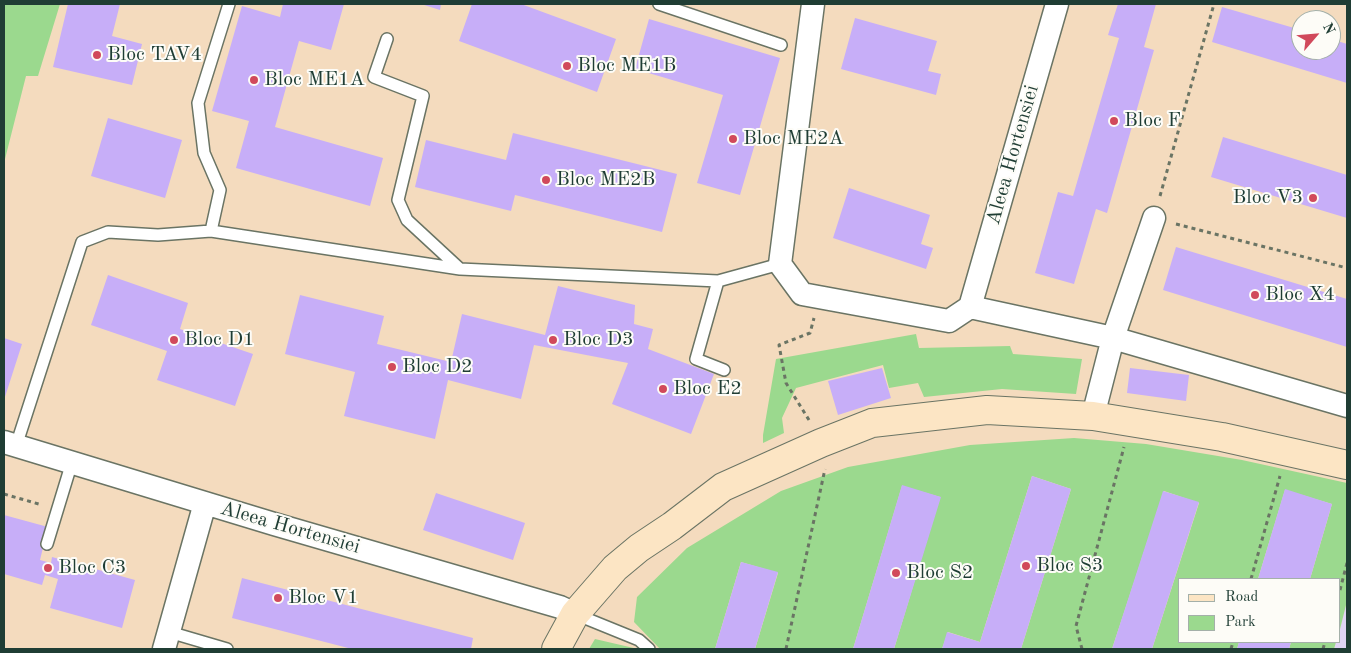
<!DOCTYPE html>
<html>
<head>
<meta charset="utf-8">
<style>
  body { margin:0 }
  #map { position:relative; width:1351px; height:653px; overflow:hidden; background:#f4dbbe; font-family:"Old Standard TT",serif }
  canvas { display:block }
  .frame { position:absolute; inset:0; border:5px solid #1f3d34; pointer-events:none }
  .legend { position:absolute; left:1178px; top:578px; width:162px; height:65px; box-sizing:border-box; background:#fdfcf7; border:1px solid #a4b0a9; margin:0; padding:6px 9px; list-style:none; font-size:15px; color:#1f3d34 }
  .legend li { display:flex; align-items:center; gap:10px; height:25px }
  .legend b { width:25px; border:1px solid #a4b0a9 }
  .north { position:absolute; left:1291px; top:10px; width:50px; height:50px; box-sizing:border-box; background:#fdfcf7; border:1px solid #a4b0a9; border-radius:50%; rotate:63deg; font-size:14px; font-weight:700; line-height:20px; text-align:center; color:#1f3d34 }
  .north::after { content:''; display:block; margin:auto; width:18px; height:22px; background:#d1495b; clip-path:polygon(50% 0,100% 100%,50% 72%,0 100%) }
</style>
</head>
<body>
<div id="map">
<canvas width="1351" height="653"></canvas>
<div class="frame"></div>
<ul class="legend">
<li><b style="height:6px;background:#fce5c4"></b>Road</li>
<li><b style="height:14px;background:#9bd98e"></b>Park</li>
</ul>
<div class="north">N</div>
</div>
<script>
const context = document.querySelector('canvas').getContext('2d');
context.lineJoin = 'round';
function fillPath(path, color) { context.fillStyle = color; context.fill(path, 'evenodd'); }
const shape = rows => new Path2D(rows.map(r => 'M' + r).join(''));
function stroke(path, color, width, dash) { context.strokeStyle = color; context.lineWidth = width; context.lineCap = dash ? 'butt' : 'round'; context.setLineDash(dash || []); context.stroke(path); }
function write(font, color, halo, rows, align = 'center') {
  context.font = font + ' "Old Standard TT",serif'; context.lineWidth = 4; context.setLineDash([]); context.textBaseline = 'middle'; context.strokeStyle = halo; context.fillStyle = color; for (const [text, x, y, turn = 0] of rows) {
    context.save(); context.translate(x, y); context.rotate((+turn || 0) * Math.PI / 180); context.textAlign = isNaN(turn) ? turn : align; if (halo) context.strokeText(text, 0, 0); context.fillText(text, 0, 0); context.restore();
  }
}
const built = shape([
  [1347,601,1347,649,1334,649,1336,642,1340,642,1340,629]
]);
const green = shape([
  [4,4,60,4,38,76,26,76,4,163],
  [916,334,919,348,1010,346,1013,354,1082,359,1076,394,1002,389,924,397,918,383,889,388,883,365,796,388,782,418,784,433,763,443,763,435,776,359],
  [1074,438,1146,444,1242,460,1347,483,1347,601,1340,629,1340,579,1310,579,1332,504,1285,490,1258,579,1180,579,1180,642,1239,642,1237,649,1152,649,1199,503,1164,491,1112,649,1021,649,1071,489,1032,476,980,642,948,632,942,649,894,649,940,497,902,486,853,649,755,649,778,573,741,562,715,649,660,649,634,622,637,597,687,548,781,491,848,467,970,445],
  [595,639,638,649,589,649],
  [1291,642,1336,642,1334,649,1289,649]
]);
const building = shape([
  [68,4,120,4,112,36,142,44,132,85,53,67],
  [283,4,344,4,331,50,299,41,275,127,383,158,370,206,236,168,249,121,212,111,242,6,280,17],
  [421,4,441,4,440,10],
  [472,4,521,4,616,39,597,92,459,41],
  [1118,4,1156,4,1144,47,1154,50,1107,213,1096,209,1074,284,1035,273,1058,192,1073,196,1119,38,1108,35],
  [1222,7,1301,30,1301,50,1331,50,1331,39,1347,44,1347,83,1212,42],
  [855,18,937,41,928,71,941,74,936,95,841,69],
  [649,19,780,58,740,195,697,183,723,95,635,69],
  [108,118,182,140,165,198,91,176],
  [513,133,677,174,662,232,515,195,511,211,415,187,426,140,506,160],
  [1223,137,1347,175,1347,218,1211,177],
  [849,188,930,215,921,244,933,248,926,269,833,238],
  [1176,247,1347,299,1347,347,1163,290],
  [108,275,188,303,180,329,253,354,235,406,157,380,167,351,91,325],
  [558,286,635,305,634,324,653,329,648,349,714,374,691,434,612,404,628,363,534,345,521,399,448,380,435,439,344,416,355,372,285,354,300,295,384,316,377,344,451,362,462,314,545,335],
  [4,338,22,344,4,400],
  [882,368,891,398,838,415,828,381],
  [1130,368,1189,375,1186,401,1127,393],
  [1032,476,1071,489,1021,649,942,649,947,632,980,642],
  [902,485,941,497,894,649,853,649],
  [1285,489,1332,504,1310,579,1258,579],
  [1163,491,1199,502,1152,649,1112,649],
  [436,493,525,523,513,560,423,530],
  [4,515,48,527,40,560,51,563,52,557,135,580,122,628,50,608,58,579,45,575,42,585,4,574],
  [741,562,778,572,755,649,715,649],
  [242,578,473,638,471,649,352,649,232,618],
  [1239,642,1291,642,1289,649,1237,649]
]);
const path = shape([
  [1160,196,1214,4],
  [1176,224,1347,268],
  [809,420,786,383,779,345,810,333,814,318],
  [4,494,42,505],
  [1251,579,1280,476],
  [1340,590,1347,563],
  [786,649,825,469],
  [1082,649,1076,626,1124,447],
  [1231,649,1233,642],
  [1323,649,1325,642]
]);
const lane = shape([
  [659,4,781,45],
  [387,39,374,77,423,96,398,200,407,220,460,269],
  [211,231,460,269,718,281],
  [724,370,696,359,718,281,780,264],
  [16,446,82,242,108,232,158,235,211,231,220,190,204,153,198,103,229,4],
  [47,544,72,462],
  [575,614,639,640,649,649],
  [169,632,227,649]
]);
const street = shape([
  [813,4,780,264,802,294,949,321,970,307],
  [1057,4,970,307,1113,338,1347,406],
  [1093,416,1113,338,1154,218],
  [4,442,274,524,560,607,575,614],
  [164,649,205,503]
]);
const secondary = shape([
  [556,649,575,614,615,568,639,548,672,526,723,487,821,443,872,423,987,410,1093,416,1222,437,1347,465]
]);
const markers = [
  [97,55,5,"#d1495b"],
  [567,66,5,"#d1495b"],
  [254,80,5,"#d1495b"],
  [1114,121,5,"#d1495b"],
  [733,139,5,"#d1495b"],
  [546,180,5,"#d1495b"],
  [1313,198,5,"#d1495b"],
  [1255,295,5,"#d1495b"],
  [174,340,5,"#d1495b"],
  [553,340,5,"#d1495b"],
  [392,367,5,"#d1495b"],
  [663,389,5,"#d1495b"],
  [1026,566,5,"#d1495b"],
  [48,568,5,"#d1495b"],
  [896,573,5,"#d1495b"],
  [278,598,5,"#d1495b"]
];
const poiNames = [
  ["Bloc TAV4",107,55],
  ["Bloc ME1B",577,66],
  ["Bloc ME1A",264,80],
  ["Bloc F",1124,121],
  ["Bloc ME2A",743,139],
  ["Bloc ME2B",556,180],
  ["Bloc V3",1303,198,"right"],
  ["Bloc X4",1265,295],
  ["Bloc D1",184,340],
  ["Bloc D3",563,340],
  ["Bloc D2",402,367],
  ["Bloc E2",673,389],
  ["Bloc S3",1036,566],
  ["Bloc C3",58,568],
  ["Bloc S2",906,573],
  ["Bloc V1",288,598]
];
const streetNames = [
  ["Aleea Hortensiei",1013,155,-74],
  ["Aleea Hortensiei",290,528,16]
];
fillPath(built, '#e0d4f4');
fillPath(green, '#9bd98e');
fillPath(building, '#c7aef8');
stroke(lane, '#6a7464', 14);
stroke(street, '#6a7464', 25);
stroke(secondary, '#6a7464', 30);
stroke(path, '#6a7464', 3, [4, 4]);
stroke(lane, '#fff', 11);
stroke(street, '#fff', 22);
stroke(secondary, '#fce5c4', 28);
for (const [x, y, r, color] of markers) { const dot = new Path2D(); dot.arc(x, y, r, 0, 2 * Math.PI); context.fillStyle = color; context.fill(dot); stroke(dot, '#fdfcf7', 2); }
write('20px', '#1f3d34', '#fdfcf7', poiNames, 'left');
write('20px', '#1f3d34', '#fdfcf7', streetNames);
</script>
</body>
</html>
